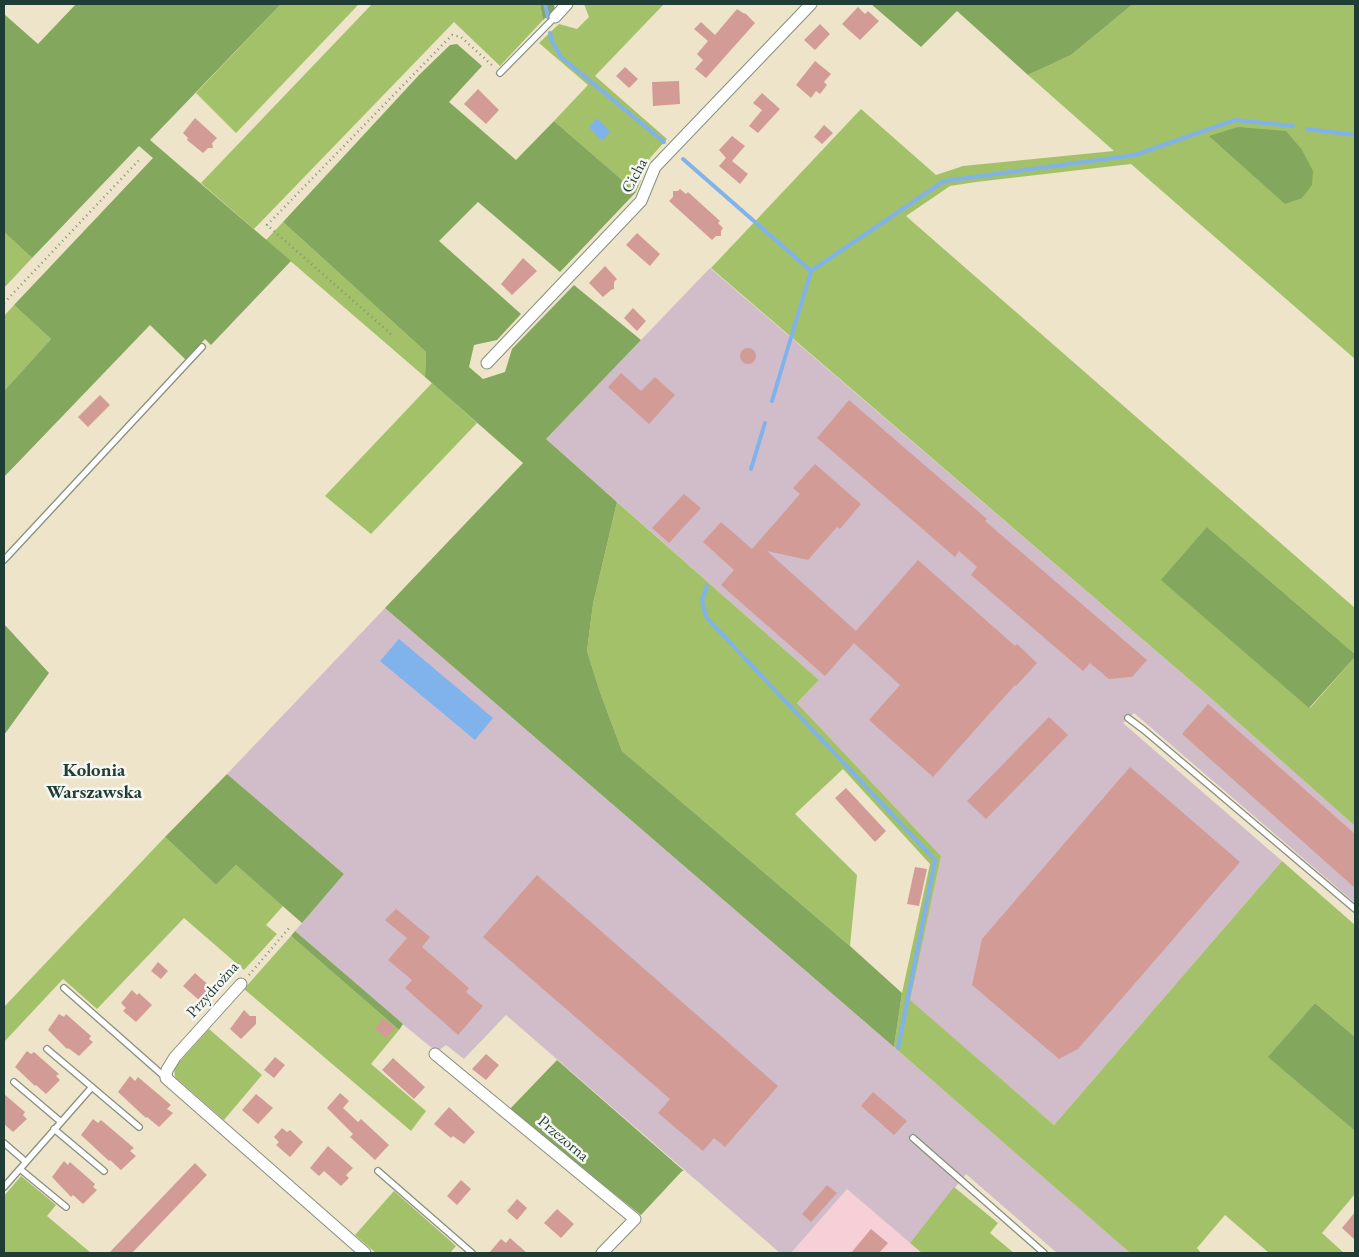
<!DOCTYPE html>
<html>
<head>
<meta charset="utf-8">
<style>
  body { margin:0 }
  #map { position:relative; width:1359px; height:1257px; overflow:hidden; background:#eee4ca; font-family:"EB Garamond",serif }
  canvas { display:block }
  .frame { position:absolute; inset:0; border:5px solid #1f3d34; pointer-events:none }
</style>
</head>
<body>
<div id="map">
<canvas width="1359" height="1257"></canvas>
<div class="frame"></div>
</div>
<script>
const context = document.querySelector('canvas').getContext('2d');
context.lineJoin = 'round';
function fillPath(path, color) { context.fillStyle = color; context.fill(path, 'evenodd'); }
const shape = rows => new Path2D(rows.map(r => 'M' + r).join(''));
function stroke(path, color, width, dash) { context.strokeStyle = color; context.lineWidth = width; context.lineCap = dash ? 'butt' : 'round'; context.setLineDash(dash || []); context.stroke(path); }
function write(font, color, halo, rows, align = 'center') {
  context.font = font + ' "EB Garamond",serif'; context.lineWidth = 5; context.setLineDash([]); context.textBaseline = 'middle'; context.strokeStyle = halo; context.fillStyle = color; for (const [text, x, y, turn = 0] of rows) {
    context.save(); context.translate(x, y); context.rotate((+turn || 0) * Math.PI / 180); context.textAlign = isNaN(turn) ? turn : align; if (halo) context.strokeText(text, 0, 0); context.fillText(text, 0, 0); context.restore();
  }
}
const built = shape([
  [847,1189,922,1253,791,1253]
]);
const industrial = shape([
  [710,268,1205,693,1355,826,1355,903,1134,713,1123,723,1282,861,1054,1125,909,1000,941,856,797,703,819,680,546,439],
  [385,608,894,1047,1130,1253,1057,1253,966,1174,910,1243,847,1189,791,1253,780,1253,506,1015,464,1059,446,1045,437,1052,379,1005,295,931,344,874,227,774]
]);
const green = shape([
  [281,4,359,4,236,133,196,93],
  [372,4,540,4,543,20,500,66,454,22,254,229,201,183],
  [584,4,664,4,595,76,667,139,650,158,636,192,554,121,588,85,539,43,559,24,577,29,589,17],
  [1133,4,1355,4,1355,359,1131,164,976,182,950,186,906,216,1355,608,1355,654,1207,527,1310,708,1355,657,1355,826,1205,693,711,268,861,109,936,175,963,166,1114,151,1028,75,1071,55],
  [283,222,426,352,425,377,266,240],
  [4,232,32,258,4,288],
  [14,305,51,339,4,391,4,316],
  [432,383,477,423,371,534,325,496],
  [617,502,819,680,797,703,941,856,910,1000,1054,1125,1282,861,1355,925,1355,1037,1315,1003,1269,1057,1355,1131,1355,1194,1322,1233,1344,1253,1269,1253,1225,1215,1197,1248,1201,1253,1130,1253,894,1047,902,993,930,864,843,769,795,814,857,875,850,946,622,751,600,692,587,651,593,604],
  [165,837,216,885,236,865,283,906,266,925,277,934,244,970,184,918,97,1009,63,979,4,1042,4,1007],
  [291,936,399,1030,371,1064,426,1111,411,1131,244,989],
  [209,1029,262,1075,224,1120,175,1077,174,1068],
  [21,1176,56,1205,47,1216,91,1253,4,1253,4,1196],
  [954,1187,998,1223,990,1233,1014,1253,922,1253,910,1243],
  [394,1191,456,1246,450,1253,376,1253,355,1235]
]);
const forest = shape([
  [76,4,281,4,150,140,291,261,211,345,205,339,186,360,150,325,4,477,4,391,51,339,14,305,153,158,139,146,32,258,4,232,4,14,38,44],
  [540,4,554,4,555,10,543,20],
  [871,4,1133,4,1071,55,1028,75,957,11,921,47],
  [457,44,482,66,449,102,516,160,554,121,636,192,560,272,478,202,439,241,521,314,497,340,474,345,469,367,483,379,505,372,512,349,574,285,641,340,546,439,617,502,593,604,587,651,600,692,622,751,850,946,902,993,894,1047,385,608,523,463,425,377,426,352,283,222,419,75,450,45],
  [1238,127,1286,131,1302,150,1313,171,1312,185,1302,198,1285,204,1209,136],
  [1207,527,1355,654,1355,657,1309,708,1161,580],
  [4,624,49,673,4,735],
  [227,774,344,874,302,923,236,865,216,885,165,837],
  [295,931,403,1024,399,1030,291,936],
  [1315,1003,1355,1037,1355,1131,1268,1057],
  [557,1060,684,1171,682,1171,641,1215,509,1110]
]);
const water = shape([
  [597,118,610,132,604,139,600,139,589,127],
  [399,639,493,718,475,740,380,661]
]);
const stream = shape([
  [545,4,548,17],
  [550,33,552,41,561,57,664,142],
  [1307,129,1355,135],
  [683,159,811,271],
  [772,401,811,271,944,181,1135,155,1235,120,1293,126],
  [751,469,765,423],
  [707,586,702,600,706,617,935,860,898,1048]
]);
const building = shape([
  [858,7,865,14,868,11,879,21,860,40,842,24],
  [737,9,743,13,746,14,755,23,706,78,695,69,703,60,697,54,708,41,694,29,701,22,715,35],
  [820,24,830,34,815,50,804,40],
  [815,61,831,74,824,82,827,85,820,94,816,91,811,98,796,85],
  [625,67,638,79,629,88,616,76],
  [679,81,680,104,653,106,652,82],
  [478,89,499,110,486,124,464,104],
  [762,93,780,109,758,133,749,126,762,110,753,103],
  [195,118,217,138,212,143,213,148,208,148,203,153,187,140,188,138,183,133],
  [824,125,833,133,822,144,814,137],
  [732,136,745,146,732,161,748,174,740,184,719,166,726,158,719,150],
  [680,189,686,194,688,192,720,221,718,223,723,228,721,231,721,236,716,236,712,240,669,201,673,197,673,191,678,191],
  [637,233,660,254,650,266,626,245],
  [523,258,537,271,512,295,501,284],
  [605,266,617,279,614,282,614,289,611,290,603,297,589,283],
  [633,308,646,321,637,331,624,318],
  '740 356a8 8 0 1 1 16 0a8 8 0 1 1-16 0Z',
  [621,373,641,391,655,377,675,395,649,424,608,387],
  [100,395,110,405,88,427,78,417],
  [849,400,987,519,985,521,1147,660,1132,677,1109,679,1090,663,1083,671,971,575,977,567,959,551,955,557,817,438],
  [815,464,861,504,840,529,837,527,808,560,767,551,856,631,918,560,1015,646,1017,644,1037,663,1016,686,1015,685,933,777,869,720,900,685,854,643,825,676,721,585,734,570,703,542,721,522,752,549,800,494,793,488],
  [684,494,701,508,669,543,652,528],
  [1208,704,1355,834,1355,888,1182,734],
  [1049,717,1068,735,986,819,967,801],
  [1130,767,1240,862,1078,1049,1059,1059,972,985,982,939],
  [846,788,886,831,875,842,835,798],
  [915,867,927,869,919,906,907,904],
  [537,875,778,1086,725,1147,714,1138,703,1151,658,1113,670,1099,483,937],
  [396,909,430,937,422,947,469,988,466,992,483,1006,458,1035,405,988,412,980,388,960,407,938,385,920],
  [158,962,168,971,161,979,151,971],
  [195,973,212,988,199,1000,183,986],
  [132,990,137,995,139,993,152,1005,136,1022,123,1011,126,1008,121,1003],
  [244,1010,250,1016,256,1016,256,1024,241,1039,230,1029],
  [59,1014,64,1017,66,1014,91,1036,89,1039,93,1042,79,1056,68,1048,67,1049,48,1030],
  [383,1018,395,1028,386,1038,375,1029],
  [27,1051,31,1054,34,1052,59,1074,56,1076,60,1080,46,1094,36,1085,35,1086,15,1067],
  [486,1054,499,1065,486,1080,472,1069],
  [275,1057,285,1065,274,1078,264,1070],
  [393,1058,425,1087,414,1099,382,1070],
  [130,1076,135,1081,138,1077,171,1105,167,1109,173,1113,159,1127,147,1117,146,1118,118,1092],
  [873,1092,907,1121,894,1135,861,1106],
  [340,1093,349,1101,343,1108,358,1122,361,1119,389,1145,375,1160,350,1137,353,1134,327,1108],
  [4,1094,25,1112,23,1115,27,1119,13,1132,4,1124],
  [256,1094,273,1108,258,1124,242,1110],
  [449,1107,475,1132,464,1144,453,1136,451,1138,434,1124],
  [93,1119,98,1123,101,1120,134,1148,130,1151,136,1156,121,1170,110,1160,109,1161,81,1135],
  [282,1128,287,1132,290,1130,303,1142,290,1157,276,1145,279,1142,274,1137],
  [328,1146,353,1168,346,1175,349,1178,341,1186,324,1171,319,1176,310,1168],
  [64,1161,68,1165,70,1162,95,1184,93,1187,97,1190,83,1204,73,1195,71,1197,52,1177],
  [195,1163,207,1175,132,1253,109,1253],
  [461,1180,471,1189,457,1205,447,1196],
  [827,1185,837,1193,811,1222,802,1214],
  [517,1199,527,1208,517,1220,507,1211],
  [557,1209,574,1224,561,1238,544,1223],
  [1355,1212,1355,1240,1342,1228],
  [871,1229,888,1243,879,1253,851,1253],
  [510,1238,527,1253,489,1253,501,1239,506,1243]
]);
const path = shape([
  [4,303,141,158],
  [391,334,267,225,452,35,461,37,494,67],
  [249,975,290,927]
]);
const service = shape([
  [500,73,555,17],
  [4,560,202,347],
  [1128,718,1144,730,1355,909],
  [64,988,166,1078],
  [47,1049,139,1127],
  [14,1082,61,1122],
  [54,1129,104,1171],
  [913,1138,1044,1253],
  [4,1143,26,1162],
  [20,1169,66,1207],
  [378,1171,472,1253],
  [4,1187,92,1087]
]);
const minor = shape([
  [555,17,567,4],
  [487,363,641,201,655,167,811,4],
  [241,984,175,1057,167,1070,166,1078,365,1253],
  [435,1054,635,1219,602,1253]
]);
const streetNames = [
  ["Cicha",635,176,-62],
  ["Przydrożna",213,990,-48],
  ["Przezorna",563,1139,40]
];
const quarterNames = [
  ["Kolonia",94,771],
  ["Warszawska",94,793]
];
fillPath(built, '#f6cfd7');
fillPath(industrial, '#d1bdc9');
fillPath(green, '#a3c169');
fillPath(forest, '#82a75d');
fillPath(water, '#80b2ec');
stroke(stream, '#80b2ec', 4);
fillPath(building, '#d39b96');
stroke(service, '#86907f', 8);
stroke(minor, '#86907f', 13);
stroke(path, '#86907f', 2.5, [1, 4]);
stroke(service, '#fff', 5.5);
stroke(minor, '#fff', 11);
write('16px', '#1f3d34', '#f6f6f2', streetNames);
write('bold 19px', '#1f3d34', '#f6f6f2', quarterNames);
</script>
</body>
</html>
